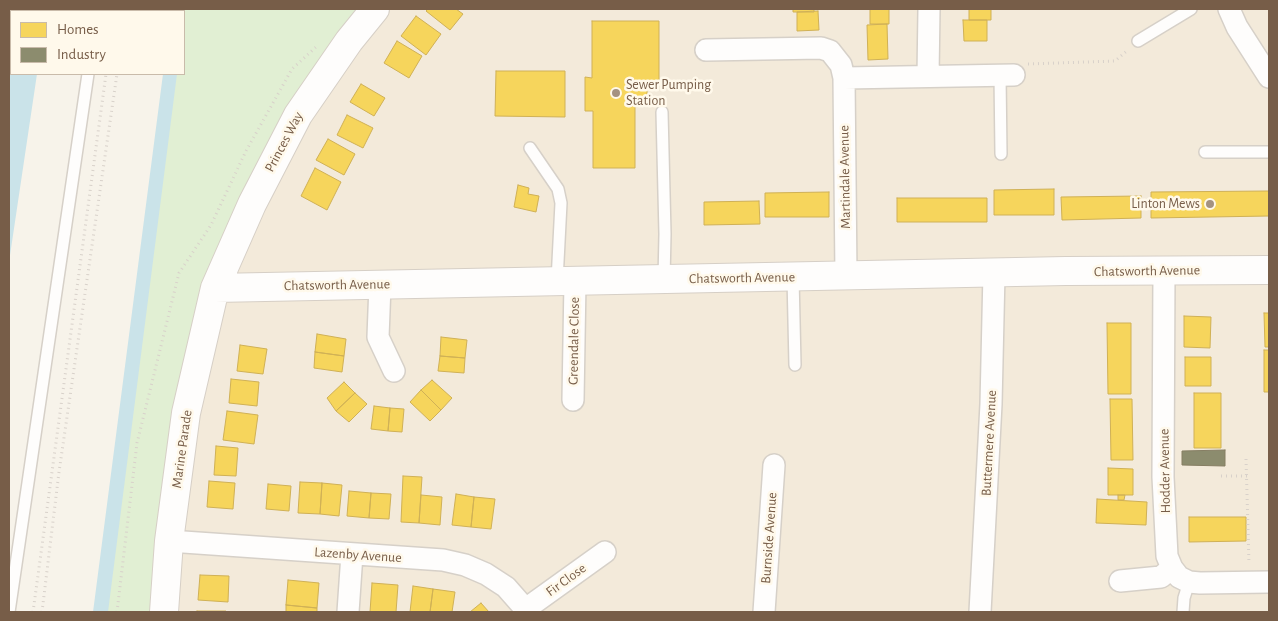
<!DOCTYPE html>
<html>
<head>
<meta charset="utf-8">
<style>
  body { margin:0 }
  #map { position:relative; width:1278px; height:621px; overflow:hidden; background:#f7f3ea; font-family:"Alegreya Sans",sans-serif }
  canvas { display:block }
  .frame { position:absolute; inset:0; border:10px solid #775d48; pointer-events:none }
  .legend { position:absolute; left:10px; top:10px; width:175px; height:65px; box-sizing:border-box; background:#fff9eb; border:1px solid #c9bbaa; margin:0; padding:6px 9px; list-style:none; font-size:15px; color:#775d48 }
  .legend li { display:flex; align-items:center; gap:10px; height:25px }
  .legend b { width:25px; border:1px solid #c9bbaa }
</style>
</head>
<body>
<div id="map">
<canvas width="1278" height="621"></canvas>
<div class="frame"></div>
<ul class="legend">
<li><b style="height:14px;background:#f6d55c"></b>Homes</li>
<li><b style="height:14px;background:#8c8c6e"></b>Industry</li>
</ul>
</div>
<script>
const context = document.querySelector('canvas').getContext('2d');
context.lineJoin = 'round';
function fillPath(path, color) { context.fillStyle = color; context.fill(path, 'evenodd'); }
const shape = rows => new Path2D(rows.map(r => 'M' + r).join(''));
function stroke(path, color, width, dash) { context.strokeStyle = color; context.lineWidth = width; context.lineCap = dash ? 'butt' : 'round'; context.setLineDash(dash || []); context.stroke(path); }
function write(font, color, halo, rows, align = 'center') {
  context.font = font + ' "Alegreya Sans",sans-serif'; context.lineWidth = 5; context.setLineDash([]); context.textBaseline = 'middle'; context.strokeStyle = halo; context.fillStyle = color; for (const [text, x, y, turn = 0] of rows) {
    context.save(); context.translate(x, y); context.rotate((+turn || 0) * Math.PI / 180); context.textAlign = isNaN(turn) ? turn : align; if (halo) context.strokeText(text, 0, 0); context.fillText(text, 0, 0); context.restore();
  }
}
const residential = shape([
  [375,9,1269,9,1269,612,164,612,186,413,252,204]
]);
const green = shape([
  [185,9,375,9,349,41,215,288,164,612,106,612,176,74,184,74]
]);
const water = shape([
  [9,9,48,9,47,11,11,11,11,74,37,74,9,262],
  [163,74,177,74,108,612,93,612]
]);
const homes = shape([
  [428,9,456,9,463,14,450,30,426,11,428,9],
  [793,9,814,9,814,12,793,12,793,9],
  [870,9,889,9,889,24,870,24,870,9],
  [969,9,991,9,991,20,969,20,969,9],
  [818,11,819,30,797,31,797,12,818,11],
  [416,16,441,34,426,55,401,36,416,16],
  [963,20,987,20,987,41,964,41,963,20],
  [592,21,659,21,659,82,647,82,647,104,635,104,635,168,593,168,593,111,585,111,585,77,592,78,592,21],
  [887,24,888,59,868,60,867,25,887,24],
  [397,41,422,56,409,78,384,63,397,41],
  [496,71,565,71,565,117,495,116,496,71],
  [361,84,385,98,374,116,350,102,361,84],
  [347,115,373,128,363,148,337,135,347,115],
  [328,139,355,154,344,175,316,160,328,139],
  [315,168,341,182,327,210,301,196,315,168],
  [518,185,529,188,528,194,539,196,536,212,514,207,518,185],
  [1054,189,1054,215,994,215,994,190,1054,189],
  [1269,191,1269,216,1151,218,1151,192,1269,191],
  [829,192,829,217,765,217,765,193,829,192],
  [1141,196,1141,218,1062,220,1061,197,1141,196],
  [897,198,987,198,987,222,897,222,897,198],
  [759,201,760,224,704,225,704,202,759,201],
  [1264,313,1269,313,1269,347,1265,347,1264,313],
  [1184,316,1211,317,1210,348,1184,347,1184,316],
  [1107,323,1131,323,1131,394,1108,394,1107,323],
  [317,334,346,339,344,356,315,352,317,334],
  [441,337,467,340,465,358,440,356,441,337],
  [240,345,267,349,263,374,237,371,240,345],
  [1264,350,1269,350,1269,392,1264,392,1264,350],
  [315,352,344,356,342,372,314,368,315,352],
  [440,356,465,358,464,373,438,371,440,356],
  [1185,357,1211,357,1211,386,1185,386,1185,357],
  [231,379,259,382,257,406,229,403,231,379],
  [432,380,452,398,441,410,421,390,432,380],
  [344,382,355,393,336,411,327,398,344,382],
  [421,390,441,410,430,421,410,402,421,390],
  [355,393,367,404,349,422,336,411,355,393],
  [1194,393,1221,393,1221,448,1194,448,1194,393],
  [1110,399,1132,399,1133,460,1111,460,1110,399],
  [374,406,390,408,388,431,371,429,374,406],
  [390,408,404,409,402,432,388,431,390,408],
  [227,411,258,415,254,444,223,440,227,411],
  [216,446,238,448,236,476,214,475,216,446],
  [1108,468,1133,469,1133,495,1108,495,1108,468],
  [403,476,422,477,419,523,401,522,403,476],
  [209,481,235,483,233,509,207,507,209,481],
  [300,482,322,483,320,514,298,513,300,482],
  [322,483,342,485,339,516,320,514,322,483],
  [268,484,291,486,289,511,266,509,268,484],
  [349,491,371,493,369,518,347,516,349,491],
  [371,493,391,494,389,519,369,518,371,493],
  [456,494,474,497,471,527,452,525,456,494],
  [421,495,442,497,440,525,419,523,421,495],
  [1118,495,1125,495,1124,500,1118,500,1118,495],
  [474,497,495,499,491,529,471,527,474,497],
  [1097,499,1147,502,1146,525,1096,523,1097,499],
  [1189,517,1246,517,1246,541,1189,542,1189,517],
  [200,575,229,576,228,602,198,600,200,575],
  [288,580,319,583,317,608,286,605,288,580],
  [372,583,398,585,396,612,370,612,372,583],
  [413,586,433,589,430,612,410,612,413,586],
  [433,589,455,592,452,612,430,612,433,589],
  [481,603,489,612,470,612,481,603],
  [286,605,317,608,317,612,286,612,286,605],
  [197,611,226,611,226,612,197,612,197,611]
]);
const industry = shape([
  [1225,450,1225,466,1182,465,1182,451,1225,450]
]);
const path = shape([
  [115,11,115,9],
  [127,11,127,9],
  [1028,64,1115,61,1128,50],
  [1246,459,1249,564],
  [1221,476,1247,476],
  [33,612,106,74],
  [42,612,59,472,117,74],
  [117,612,137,443,179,273,211,225,246,151,292,69,316,47]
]);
const lane = shape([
  [98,11,98,9],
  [1138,41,1191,9],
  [1000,75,1001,154],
  [662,112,665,234,664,279],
  [530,148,558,189,561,203,557,281],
  [1205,152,1269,152],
  [793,277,795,365],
  [9,612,88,74],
  [1183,612,1184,598,1189,582]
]);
const street = shape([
  [1229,9,1237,27,1269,77],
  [706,50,821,48,830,51,841,65,844,78,846,276],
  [928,76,929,9],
  [844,78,1014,75],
  [1164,271,1163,477,1167,556,1172,568,1179,577,1189,582,1200,583,1269,582],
  [380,285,378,337,394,371],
  [573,400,575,281],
  [169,541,443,560,465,565,486,574,506,587,528,612],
  [1120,581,1161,577,1172,568],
  [527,608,605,552],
  [348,612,352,554],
  [764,612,774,465],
  [980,612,991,404,994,273]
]);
const secondary = shape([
  [215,288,1066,271,1269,270],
  [164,612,169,541,186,413,215,288,252,204,298,115,349,41,375,9]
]);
const markers = [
  [616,93,5,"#a49281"],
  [1210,204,5,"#a49281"]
];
const poiNames = [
  ["Sewer Pumping",626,85],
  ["Station",626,101],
  ["Linton Mews",1200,204,"right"]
];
const streetNames = [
  ["Princes Way",284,142,-62],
  ["Martindale Avenue",845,177,-91],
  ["Chatsworth Avenue",1147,271,-1],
  ["Chatsworth Avenue",742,278,-1],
  ["Chatsworth Avenue",337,285,-1],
  ["Greendale Close",574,341,-89],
  ["Buttermere Avenue",989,443,-87],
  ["Marine Parade",182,449,-82],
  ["Hodder Avenue",1165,471,-91],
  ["Burnside Avenue",769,538,-86],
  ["Lazenby Avenue",358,555,4],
  ["Fir Close",566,580,-36]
];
fillPath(residential, '#f3eada');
fillPath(green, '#e1efd3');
fillPath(water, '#cae3e9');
fillPath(homes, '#f6d55c');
stroke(homes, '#d0b156', 1);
fillPath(industry, '#8c8c6e');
stroke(industry, '#867e63', 1);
stroke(lane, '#d6d0c8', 14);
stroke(street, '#d6d0c8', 24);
stroke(secondary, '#d6cfc6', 30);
stroke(path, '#d8d1ca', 3, [1, 4]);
stroke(lane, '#fefdfc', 11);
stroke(street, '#fefdfc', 21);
stroke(secondary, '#fefdfc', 28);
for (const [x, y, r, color] of markers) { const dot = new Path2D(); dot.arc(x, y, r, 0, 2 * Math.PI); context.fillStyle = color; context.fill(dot); stroke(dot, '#fff9eb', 2); }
write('14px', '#775d48', '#fff9eb', poiNames, 'left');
write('14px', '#775d48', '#fff9eb', streetNames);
</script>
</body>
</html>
